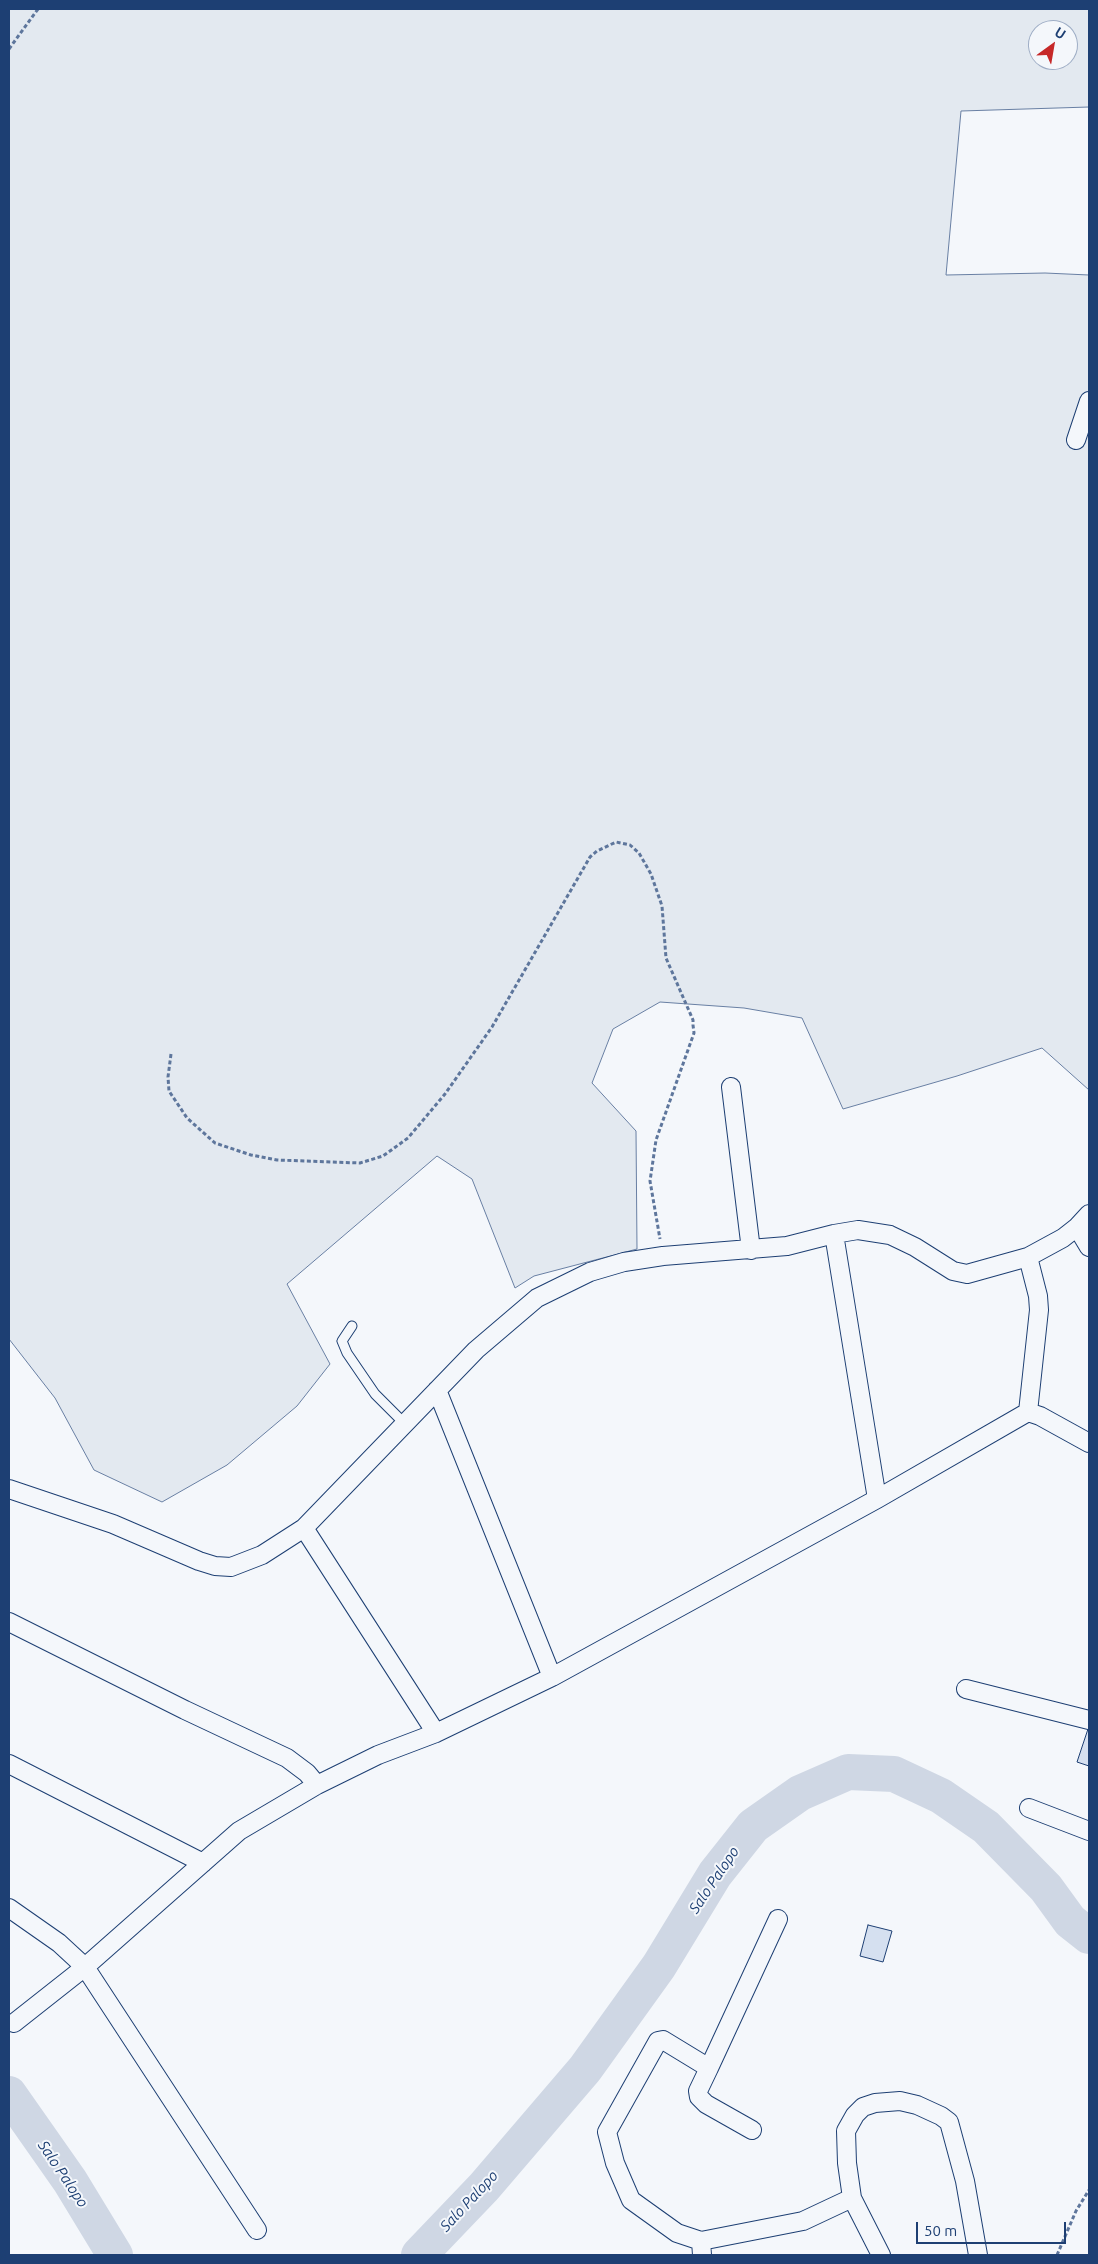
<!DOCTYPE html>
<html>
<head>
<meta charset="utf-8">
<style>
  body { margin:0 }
  #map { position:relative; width:1098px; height:2264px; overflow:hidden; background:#f4f7fb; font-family:Ubuntu,sans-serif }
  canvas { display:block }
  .frame { position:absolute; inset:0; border:10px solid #1d3f73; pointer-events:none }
  .north { position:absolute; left:1028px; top:20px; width:50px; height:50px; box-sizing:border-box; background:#f4f7fb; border:1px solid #9eadc5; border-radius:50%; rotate:32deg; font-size:14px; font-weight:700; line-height:20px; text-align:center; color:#1d3f73 }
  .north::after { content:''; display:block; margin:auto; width:18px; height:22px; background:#c62828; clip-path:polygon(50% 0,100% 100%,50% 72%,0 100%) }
  .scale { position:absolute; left:916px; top:2222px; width:150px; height:22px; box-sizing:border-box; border:2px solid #1d3f73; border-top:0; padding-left:6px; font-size:15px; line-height:18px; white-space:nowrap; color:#1d3f73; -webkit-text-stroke:4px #f4f7fb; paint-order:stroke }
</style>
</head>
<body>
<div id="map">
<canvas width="1098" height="2264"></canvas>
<div class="frame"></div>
<div class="north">U</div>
<div class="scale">50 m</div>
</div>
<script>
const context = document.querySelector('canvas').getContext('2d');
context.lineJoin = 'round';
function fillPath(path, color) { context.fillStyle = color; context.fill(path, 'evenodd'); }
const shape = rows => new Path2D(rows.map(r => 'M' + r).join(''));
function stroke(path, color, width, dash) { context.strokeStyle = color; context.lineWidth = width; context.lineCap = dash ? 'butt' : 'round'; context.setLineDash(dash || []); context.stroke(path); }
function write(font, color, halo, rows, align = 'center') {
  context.font = font + ' Ubuntu,sans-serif'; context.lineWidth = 4; context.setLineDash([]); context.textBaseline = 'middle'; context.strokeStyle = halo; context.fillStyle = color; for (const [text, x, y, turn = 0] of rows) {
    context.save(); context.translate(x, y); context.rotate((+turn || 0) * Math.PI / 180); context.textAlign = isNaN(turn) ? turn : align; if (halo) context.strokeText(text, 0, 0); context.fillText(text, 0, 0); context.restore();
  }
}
const green = shape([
  [9,9,1089,9,1089,107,961,111,946,275,1045,273,1089,275,1089,1090,1042,1048,957,1076,843,1109,802,1018,744,1008,660,1002,613,1029,592,1083,636,1131,637,1249,534,1276,515,1288,472,1179,437,1156,287,1284,330,1364,297,1406,227,1465,162,1502,94,1470,55,1398,9,1339,9,9],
  [1038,30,1068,30,1068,60,1038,60,1038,30]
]);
const river = shape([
  [9,2094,70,2181,115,2255],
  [419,2255,484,2187,585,2069,659,1966,715,1874,753,1826,800,1793,848,1772,894,1774,941,1796,986,1827,1046,1888,1070,1921,1089,1936]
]);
const building = shape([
  [1089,1726,1089,1766,1077,1762,1089,1726],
  [868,1925,892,1931,883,1962,860,1956,868,1925]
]);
const path = shape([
  [9,49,38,9],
  [171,1054,168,1077,169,1091,187,1118,215,1143,251,1155,277,1160,360,1163,383,1156,408,1138,445,1094,492,1027,590,857,597,851,616,842,630,845,639,853,651,874,662,906,666,958,693,1020,693,1025,694,1033,656,1140,650,1181,660,1239],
  [1057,2255,1076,2211,1089,2190]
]);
const service = shape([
  [352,1326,342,1341,347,1353,375,1394,404,1423]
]);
const minor = shape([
  [1076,440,1089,401],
  [731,1087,751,1250],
  [1077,1227,1089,1247],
  [834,1234,877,1499],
  [437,1390,552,1677],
  [1028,1412,1039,1310,1038,1296,1028,1257],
  [9,1489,113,1524,199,1561,215,1566,231,1567,262,1555,304,1528,476,1350,537,1298,590,1272,624,1262,663,1256,787,1246,834,1234,858,1230,890,1235,915,1247,953,1271,967,1274,1028,1257,1063,1238,1077,1227,1089,1214],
  [304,1528,436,1733],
  [9,1622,185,1710,287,1758,307,1773,317,1785],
  [966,1689,1089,1720],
  [9,1764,203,1863],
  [1029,1808,1089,1831],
  [9,1908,59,1943,85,1967,257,2230],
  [14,2023,85,1967,239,1831,317,1785,378,1755,436,1733,552,1677,877,1499,1028,1412,1040,1416,1089,1443],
  [709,2068,698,2091,699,2097,706,2104,752,2130],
  [701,2241,803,2221,852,2198],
  [702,2255,701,2241,677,2233,631,2200,615,2163,607,2132,658,2041,663,2040,709,2068,778,1919],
  [881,2255,852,2198,847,2163,846,2131,855,2115,863,2107,875,2103,900,2101,917,2105,941,2116,949,2122,965,2181,978,2255]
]);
const waterNames = [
  ["Salo Palopo",714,1880,-56],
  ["Salo Palopo",63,2174,56],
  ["Salo Palopo",469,2201,-47]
];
fillPath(green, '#e3e9f0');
stroke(green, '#687fa3', 1);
stroke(river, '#cfd7e4', 36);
fillPath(building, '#d5e0f0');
stroke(building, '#1d3f73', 1);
stroke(service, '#1d3f73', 11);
stroke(minor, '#1d3f73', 20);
stroke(path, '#5e769c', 3, [4, 2.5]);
stroke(service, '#f4f7fb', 9);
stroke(minor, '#f4f7fb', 18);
write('italic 15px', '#1d3f73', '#f4f7fb', waterNames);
</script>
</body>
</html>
